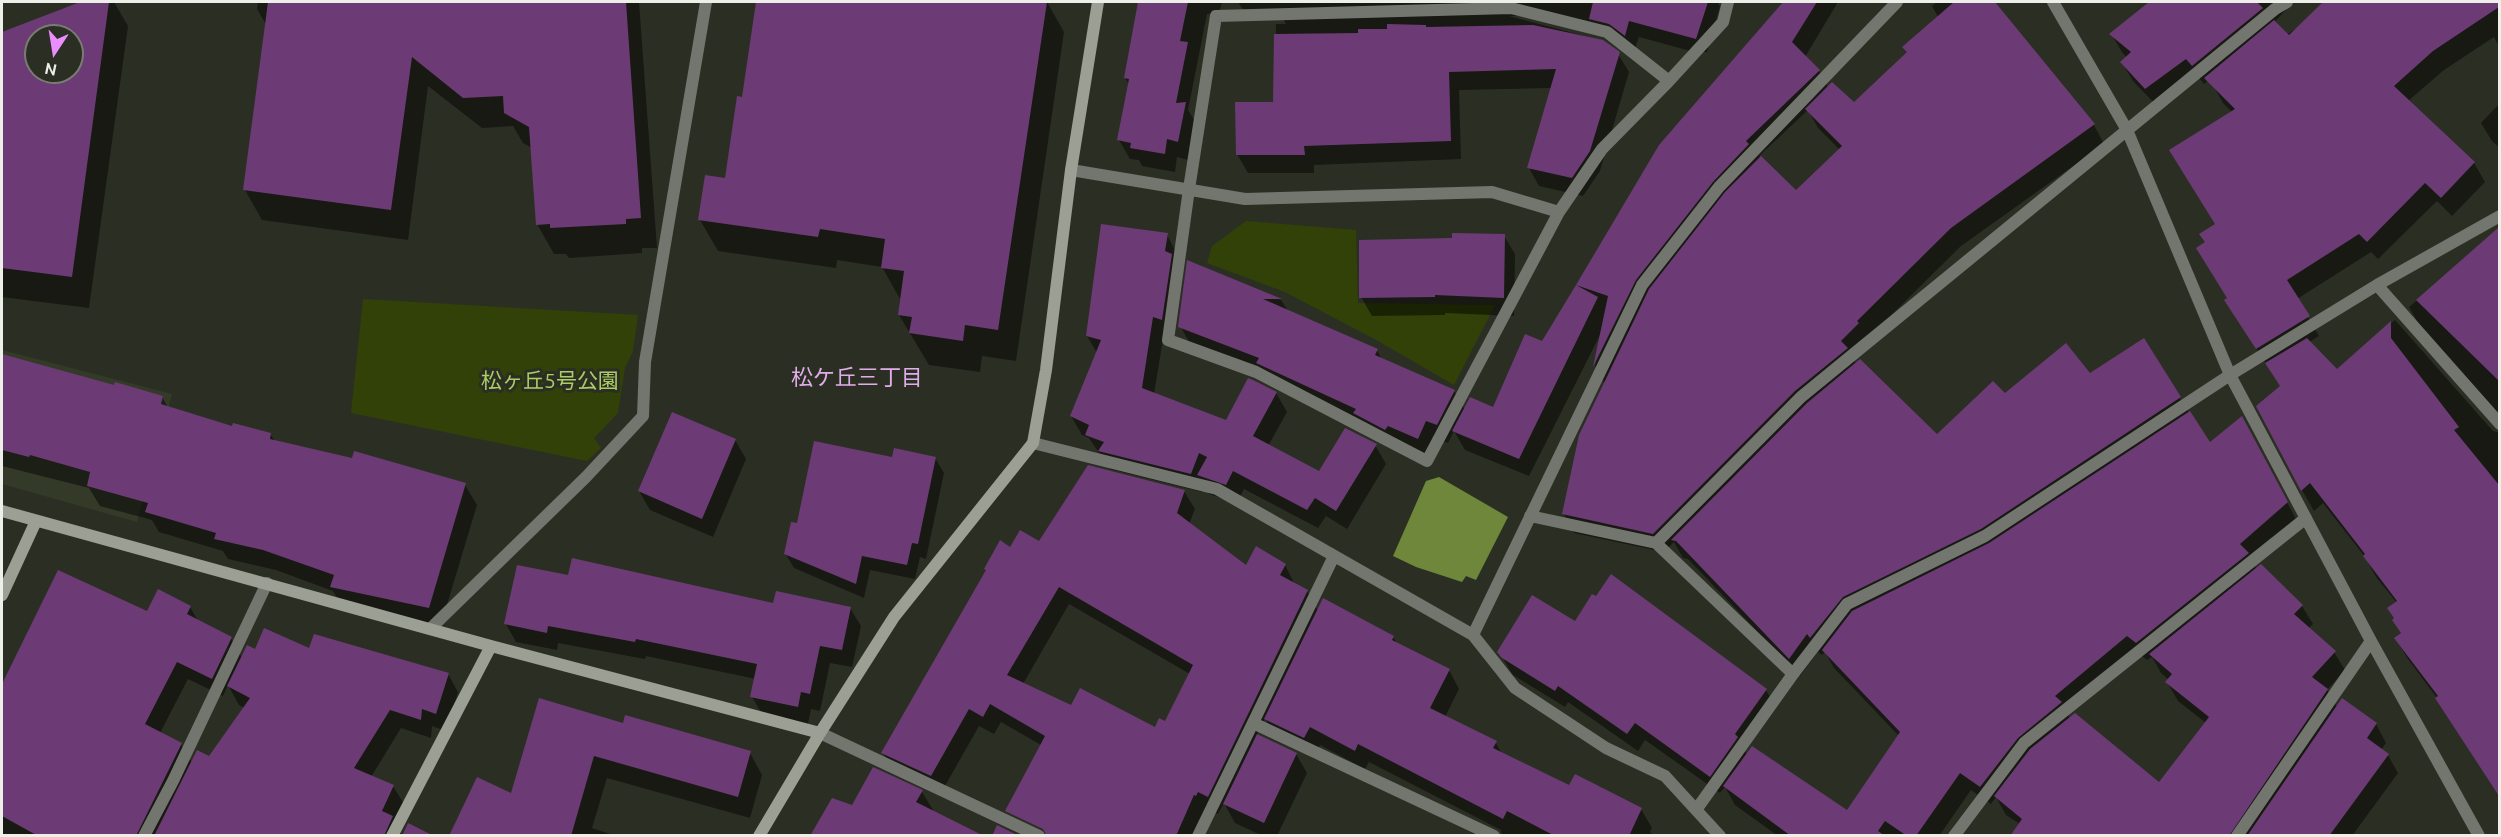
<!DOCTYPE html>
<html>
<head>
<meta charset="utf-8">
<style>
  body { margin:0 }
  #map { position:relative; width:2501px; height:837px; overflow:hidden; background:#2b2f23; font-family:Ubuntu,sans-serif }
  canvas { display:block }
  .frame { position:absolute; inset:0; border:3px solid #edf0e8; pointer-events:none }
  .north { position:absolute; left:24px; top:24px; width:60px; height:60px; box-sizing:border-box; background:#2b2f23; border:2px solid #797c72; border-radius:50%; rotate:192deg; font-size:16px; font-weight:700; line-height:24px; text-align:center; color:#edf0e8 }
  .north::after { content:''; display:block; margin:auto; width:21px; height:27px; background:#ea8dfd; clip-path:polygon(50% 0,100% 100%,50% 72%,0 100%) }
</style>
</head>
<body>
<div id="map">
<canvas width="2501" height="837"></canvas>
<div class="frame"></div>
<div class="north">N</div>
</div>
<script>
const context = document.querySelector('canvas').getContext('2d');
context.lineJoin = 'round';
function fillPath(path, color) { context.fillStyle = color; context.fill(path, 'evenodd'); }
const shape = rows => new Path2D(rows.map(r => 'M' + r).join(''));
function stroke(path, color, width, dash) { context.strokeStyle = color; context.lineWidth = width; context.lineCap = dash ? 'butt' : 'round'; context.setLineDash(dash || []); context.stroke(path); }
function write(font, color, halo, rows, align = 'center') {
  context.font = font + ' Ubuntu,"Noto Sans JP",sans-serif'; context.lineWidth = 6; context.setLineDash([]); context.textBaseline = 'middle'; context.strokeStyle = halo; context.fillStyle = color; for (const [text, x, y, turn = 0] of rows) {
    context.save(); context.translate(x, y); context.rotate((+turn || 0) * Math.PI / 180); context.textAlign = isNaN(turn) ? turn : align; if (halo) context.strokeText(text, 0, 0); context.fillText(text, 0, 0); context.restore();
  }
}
const built = shape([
  [2,350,172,394,137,522,2,484]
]);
const green = shape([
  [1246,221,1356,230,1358,303,1495,305,1454,385,1380,342,1285,292,1207,263,1212,246],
  [363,299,638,315,633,351,625,368,618,413,594,438,601,448,587,461,351,413]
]);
const water = shape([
  [1439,477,1508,517,1476,580,1466,576,1462,582,1416,567,1393,556,1426,481]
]);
const shadow = shape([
  [86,2,114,2,128,26,89,308,2,297,2,34,59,10],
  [36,36,72,36,72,72,36,72],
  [258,2,639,2,657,248,642,248,642,253,569,258,566,254,554,254,537,224,532,148,523,143,513,126,482,128,428,86,408,240,262,220,245,190,267,26,257,9],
  [758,2,1047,2,1064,32,1016,361,982,356,980,372,929,365,899,315,900,299,882,267,837,260,836,268,718,251,700,220,726,180,743,99],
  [1139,2,1222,2,1219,13,1207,14,1188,110,1196,123,1188,160,1177,157,1175,172,1142,166,1139,160,1130,159,1119,140,1129,84,1125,78],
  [1238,2,1717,2,1720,6,1707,52,1694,52,1639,37,1634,51,1620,40,1522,16,1509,16,1603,41,1618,54,1629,72,1600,171,1583,196,1539,186,1529,168,1552,88,1459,90,1461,159,1314,165,1314,173,1248,173,1237,154,1275,103,1276,24,1286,24,1278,9,1244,11],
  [1783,2,1838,2,1805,57,1819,71,1828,87,1854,104,1908,53,1938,17,1932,6,1937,2,1993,2,2094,125,2104,144,1961,246,1867,339,1853,358,1856,364,1937,436,2004,395,2090,375,2144,340,2209,445,2252,436,2297,521,2252,561,2257,570,2302,606,2313,624,2308,629,2334,652,2345,670,2327,690,2337,707,2376,724,2386,743,2381,750,2388,755,2398,773,2352,836,2011,836,2020,824,2006,815,1996,797,1991,804,1971,790,1939,836,1778,836,1735,805,1725,787,1720,793,1645,740,1638,751,1568,702,1565,707,1513,675,1499,652,1575,623,1766,690,1776,708,1745,751,1747,755,1847,812,1899,736,1834,668,1825,652,1822,655,1818,652,1800,676,1688,559,1683,558,1674,542,1664,552,1574,533,1564,514,1605,384,1595,366,1603,329,1529,476,1465,450,1454,431,1448,443,1437,439,1429,457,1191,345,1180,326,1189,262,1281,300,1288,311,1377,350,1382,360,1454,391,1465,410,1494,409,1580,289,1578,285],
  [1808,110,1818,128,1840,150,1796,192,1759,156],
  [2138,653,2147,660,2152,657,2161,673,2169,680,2167,682,2178,701,2206,723,2160,784,2070,719,2067,713],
  [2151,2,2293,2,2259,39,2204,84,2198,77,2157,106,2133,81,2122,63,2127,58,2122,52,2111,34],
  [2335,2,2500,2,2500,48,2494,37,2444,70,2408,101,2474,163,2485,182,2452,216,2437,201,2378,259,2371,252,2297,299,2319,336,2309,342,2336,371,2395,320,2493,431,2500,433,2500,789,2493,785,2449,719,2437,698,2408,659,2396,639,2402,634,2397,603,2376,577,2365,557,2323,503,2314,511,2302,490,2257,406,2281,387,2237,319,2206,243,2217,225,2232,112,2223,103,2213,85],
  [2500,103,2500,148,2492,141,2481,123],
  [1167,235,1177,254,1154,394,1227,422,1252,381,1276,393,1287,412,1268,446,1320,473,1375,445,1386,464,1347,529,1326,516,1318,528,1244,489,1237,503,1209,494,1204,486,1202,492,1110,469,1089,438,1082,435,1071,416,1097,353,1087,336],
  [1504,236,1515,254,1514,316,1445,313,1445,315,1372,316,1361,297,1453,240],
  [2490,238,2500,247,2500,416,2421,328,2409,307],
  [2,356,115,387,162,397,169,409,233,428,270,434,275,441,465,485,477,505,440,628,343,607,333,591,276,570,228,559,223,551,159,532,152,520,100,506,89,488,2,466],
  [735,440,746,459,713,537,650,510,639,491],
  [893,458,935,458,944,473,926,559,920,557,915,579,870,570,864,598,794,568,785,553,798,525],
  [1184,491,1195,509,1189,524,1246,567,1285,565,1295,585,1307,591,1318,611,1393,637,1398,645,1449,670,1459,689,1445,717,1496,743,1502,754,1570,787,1641,809,1652,828,1650,832,1654,836,1502,836,1501,830,1369,762,1365,769,1320,745,1315,756,1276,738,1265,718,1257,735,1296,754,1307,773,1277,836,1263,836,1235,823,1224,803,1218,814,1208,810,1194,836,1078,836,1041,745,1001,722,994,734,979,726,941,793,894,771,883,753,1011,549,1040,543],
  [1069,604,1190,674,1166,723,1156,729,1071,707,1023,684],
  [569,576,775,604,850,608,861,626,852,667,830,663,820,711,811,709,808,724,762,714,752,697,756,679,646,656,645,659,558,643,557,650,516,642,506,624],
  [190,607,198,621,231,638,242,658,256,651,310,650,448,674,458,692,446,731,432,726,431,738,401,728,371,777,393,786,404,804,395,823,402,836,2,836,2,687,29,635],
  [188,679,223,696,228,685,239,705,245,708,210,758,192,763,181,744,160,733],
  [624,724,750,753,762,775,750,818,607,778,592,828,616,836,451,836],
  [922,792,933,810,852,807]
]);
const building = shape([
  [80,2,109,2,72,277,2,268,2,32],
  [36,36,72,36,72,72,36,72],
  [268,2,626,2,641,218,626,219,626,224,550,228,550,224,536,225,529,127,504,113,503,96,463,98,412,57,391,210,243,190],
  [756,2,1047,2,998,330,965,325,963,341,909,333,912,317,898,315,904,271,881,268,885,239,820,229,818,237,698,220,705,175,725,178,737,96,742,97],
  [1138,2,1188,2,1180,41,1188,42,1176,103,1186,102,1178,142,1167,139,1165,154,1130,148,1131,143,1117,140,1129,79,1124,78],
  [1593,2,1708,2,1696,39,1629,21,1625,36,1609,24,1589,19],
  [1783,2,1817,2,1792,42,1820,70,1746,141,1749,144,1713,182,1636,280,1593,367,1608,296,1576,285,1659,145],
  [1954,2,1995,2,2095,124,1951,228,1857,321,1859,323,1841,341,1848,348,1795,391,1653,534,1562,514,1579,435,1649,289,1725,192,1761,156,1796,190,1842,146,1805,109,1832,82,1854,102,1907,52,1902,47],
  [2149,2,2257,2,2263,8,2192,66,2186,59,2145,89,2120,62,2131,52,2109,34],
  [2323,2,2499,2,2499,7,2433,51,2394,86,2475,162,2441,198,2425,183,2367,242,2359,234,2287,280,2310,316,2256,349,2224,300,2227,298,2196,248,2205,242,2199,234,2215,224,2169,150,2235,109,2204,78,2274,20,2289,35],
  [1387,24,1426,25,1426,27,1533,25,1603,40,1620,52,1590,151,1572,178,1527,168,1556,69,1449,72,1451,141,1304,146,1305,155,1236,155,1235,102,1273,102,1274,34,1358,33,1358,29,1387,29],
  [1101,224,1168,233,1165,251,1172,254,1162,320,1153,317,1142,388,1226,420,1248,378,1253,380,1277,392,1253,436,1319,471,1345,428,1377,444,1336,511,1315,498,1307,510,1233,471,1226,485,1197,475,1207,457,1199,453,1191,474,1098,451,1104,442,1085,435,1089,425,1070,416,1101,340,1086,336],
  [2499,227,2499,381,2416,300],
  [1452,233,1505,234,1504,298,1435,295,1435,297,1359,298,1359,240,1452,238],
  [1187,260,1282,299,1263,299,1378,349,1375,355,1455,390,1437,425,1426,421,1418,439,1388,426,1385,430,1353,413,1356,409,1256,363,1259,358,1178,327],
  [1576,285,1598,297,1519,459,1452,431,1470,397,1493,407,1525,334,1542,341],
  [2391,321,2391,338,2459,427,2454,430,2499,485,2499,796,2435,698,2438,696,2394,638,2401,633,2392,620,2394,618,2387,608,2397,601,2363,556,2365,554,2310,483,2301,491,2256,406,2280,386,2265,363,2307,338,2337,369],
  [2144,338,2181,397,1981,529,1843,597,1810,638,1807,634,1789,659,1676,541,1671,540,1807,403,1860,359,1937,434,1993,381,2005,393,2066,343,2090,373],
  [2,354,114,385,115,382,163,396,161,404,232,426,233,423,271,433,270,439,352,458,354,451,466,483,429,608,330,587,334,575,263,550,214,539,216,533,145,512,148,503,87,486,90,472,30,455,29,457,2,450],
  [2190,411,2210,442,2242,416,2288,502,2240,544,2249,553,2136,643,2127,636,2055,696,2062,702,2018,738,1980,787,1960,773,1916,836,1907,836,1885,821,1878,831,1885,836,1791,836,1723,786,1752,746,1847,810,1900,732,1822,650,1852,611,1989,543],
  [672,412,736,439,702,519,638,491],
  [814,441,892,457,894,448,936,457,918,544,912,543,907,565,862,556,856,584,784,554,791,522,797,523],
  [1088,465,1185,490,1177,513,1246,565,1256,546,1286,564,1280,575,1308,590,1208,797,1198,792,1196,796,1194,795,1176,836,1047,836,1043,829,1005,811,1045,736,990,704,983,717,969,709,931,776,881,753,986,570,984,569,1000,540,1010,547,1020,530,1039,541],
  [1059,587,1193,665,1165,721,1159,718,1155,727,1080,688,1071,705,1007,675],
  [572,558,773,603,776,591,851,607,842,650,820,646,810,694,801,692,798,707,750,697,757,664,636,639,635,642,548,626,547,633,504,624,517,565,568,575],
  [2261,564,2303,605,2294,614,2336,651,2312,677,2328,689,2229,836,2010,836,2022,819,1994,796,2030,749,2075,713,2159,782,2209,717,2165,682,2172,674,2149,654],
  [58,570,147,611,158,589,191,606,187,614,232,637,212,679,177,662,145,724,182,743,136,836,38,836,2,816,2,684],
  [1611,574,1767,689,1735,734,1738,737,1710,777,1635,723,1627,734,1558,686,1555,691,1502,658,1497,652,1532,595,1575,621,1592,594,1596,596],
  [1323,598,1394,636,1392,640,1450,669,1430,708,1497,741,1493,748,1569,785,1575,774,1642,808,1629,836,1555,836,1507,811,1503,819,1358,744,1355,751,1310,727,1304,738,1264,719],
  [264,628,309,648,314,634,449,673,436,714,422,709,421,720,390,710,354,768,394,785,382,811,393,816,384,836,154,836,197,750,209,756,250,698,227,686,247,645,255,649],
  [539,698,623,723,625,715,751,751,738,797,594,756,571,836,449,836,477,777,511,793],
  [2342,698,2377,723,2367,738,2389,754,2329,836,2247,836],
  [1257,734,1297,753,1264,823,1223,804],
  [873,767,923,790,916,802,984,836,810,836,832,798,852,805],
  [408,823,434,836,402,836],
  [997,825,1019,836,992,836]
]);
const street = shape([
  [2053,2,2127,130,2230,375,2371,641,2479,836],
  [1669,81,1607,32,1511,8,1216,16,1189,189,1168,340,1256,372,1427,461,1559,212,1602,149,1669,81,1723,22,1728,2],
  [1071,170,1245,199,1492,192,1559,212],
  [2377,285,2500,424],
  [1033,443,1217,489,1473,635,1515,688,1606,748,1665,776,1720,836],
  [1530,516,1656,543,1793,674],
  [1656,543,1801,397,2275,9,2287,2],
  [431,628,586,477,643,416,645,362,706,2],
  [1473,635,1642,285,1719,187,1897,2],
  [1253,723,1494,836],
  [820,733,1039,836],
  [1696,810,1793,674,1847,604,1985,536,2230,375,2377,285,2500,216],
  [144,836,173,781,267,583],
  [1198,836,1334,556],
  [1954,836,2024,743,2306,518],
  [2237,836,2371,641]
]);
const secondary = shape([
  [2,511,491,646,820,733],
  [2,595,36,521],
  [392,836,491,646],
  [759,836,820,733,894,617,1033,443,1046,370,1071,170,1098,2]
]);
const parkNames = [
  ["松ヶ丘5号公園",550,381]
];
const neighbourhoodNames = [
  ["松ケ丘三丁目",857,378]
];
fillPath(built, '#343a28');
fillPath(green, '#324108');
fillPath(water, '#6f873a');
fillPath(shadow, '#0007');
fillPath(building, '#6c3b75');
stroke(street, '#73766f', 12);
stroke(secondary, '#9b9f94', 12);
write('21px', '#accc64', '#2b2f23', parkNames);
write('22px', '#e0adea', '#2b2f23', neighbourhoodNames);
</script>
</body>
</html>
